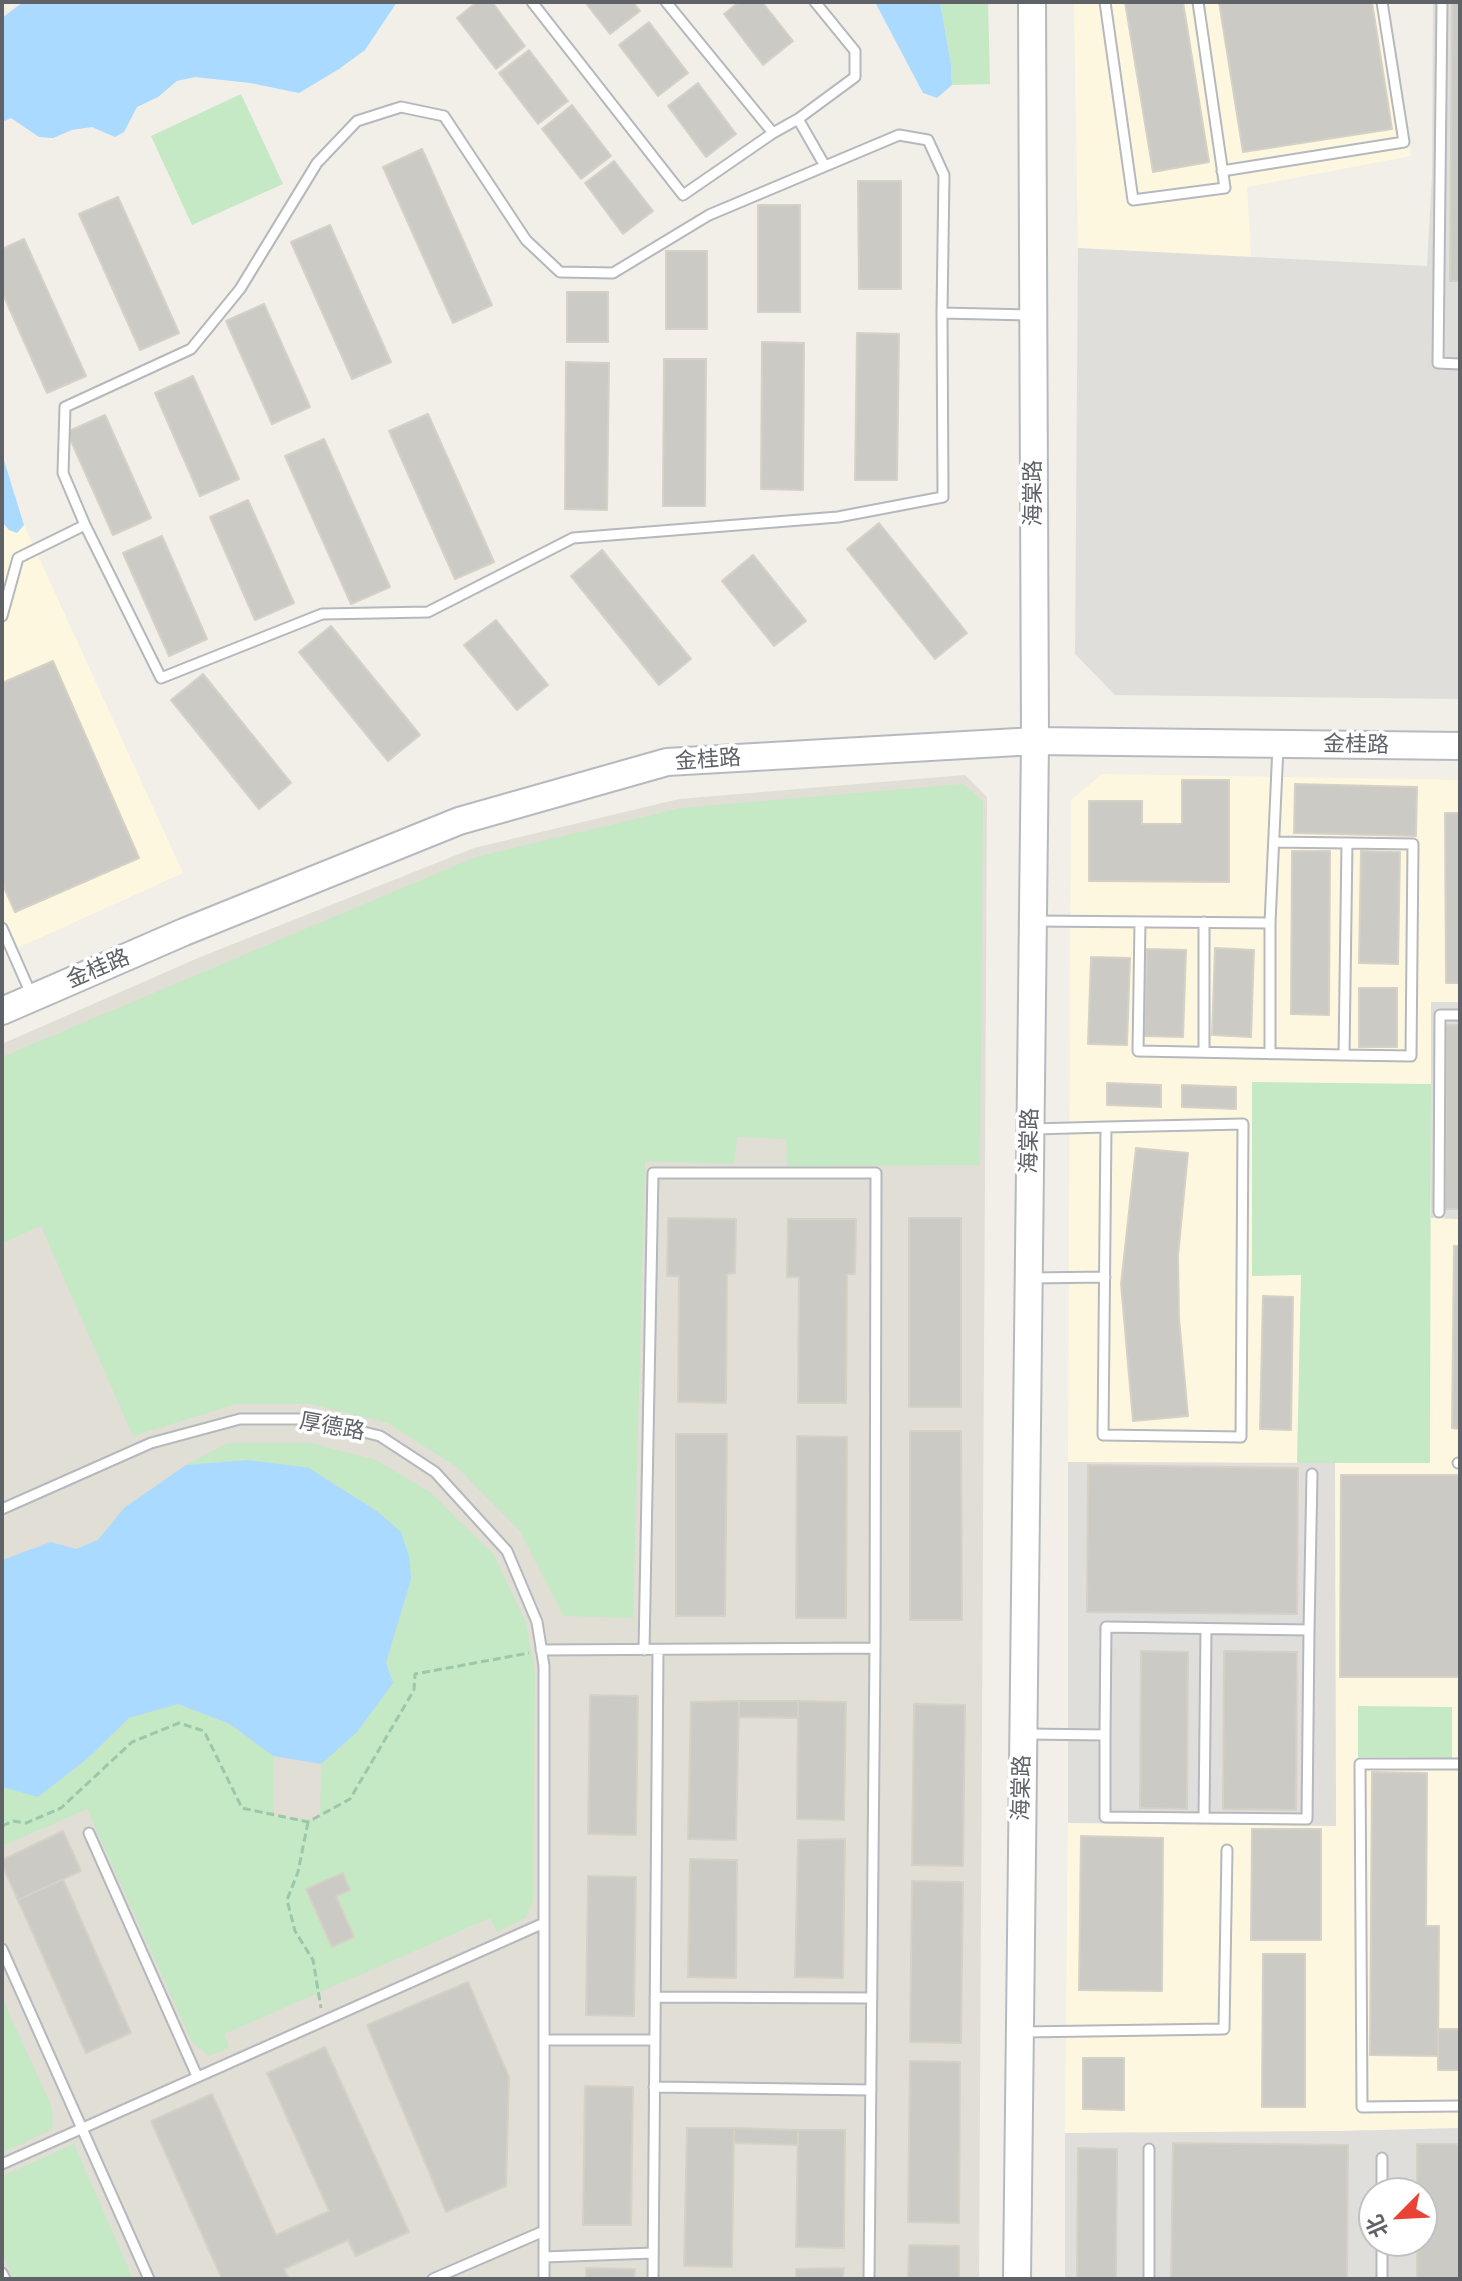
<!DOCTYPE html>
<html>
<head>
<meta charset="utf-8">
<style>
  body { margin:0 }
  #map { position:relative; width:1462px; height:2281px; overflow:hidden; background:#f1efe8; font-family:"Work Sans","Noto Sans SC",sans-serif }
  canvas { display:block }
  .frame { position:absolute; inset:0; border:4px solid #5f6368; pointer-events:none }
  .north { position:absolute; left:1358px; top:2177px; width:80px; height:80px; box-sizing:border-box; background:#fff; border:2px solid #bfc1c3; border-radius:50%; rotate:246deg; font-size:22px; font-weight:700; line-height:32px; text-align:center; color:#5f6368 }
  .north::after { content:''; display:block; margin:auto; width:28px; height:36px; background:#ea4335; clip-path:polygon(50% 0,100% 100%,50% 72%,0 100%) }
</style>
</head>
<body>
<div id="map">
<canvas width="1462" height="2281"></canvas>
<div class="frame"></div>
<div class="north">北</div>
</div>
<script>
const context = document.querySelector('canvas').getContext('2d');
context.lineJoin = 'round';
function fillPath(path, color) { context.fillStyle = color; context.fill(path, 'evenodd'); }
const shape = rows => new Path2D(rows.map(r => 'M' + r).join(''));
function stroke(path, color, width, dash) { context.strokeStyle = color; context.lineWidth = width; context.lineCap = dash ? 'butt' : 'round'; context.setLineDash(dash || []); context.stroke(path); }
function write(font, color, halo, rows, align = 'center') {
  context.font = font + ' "Work Sans","Noto Sans SC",sans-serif'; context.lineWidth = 7; context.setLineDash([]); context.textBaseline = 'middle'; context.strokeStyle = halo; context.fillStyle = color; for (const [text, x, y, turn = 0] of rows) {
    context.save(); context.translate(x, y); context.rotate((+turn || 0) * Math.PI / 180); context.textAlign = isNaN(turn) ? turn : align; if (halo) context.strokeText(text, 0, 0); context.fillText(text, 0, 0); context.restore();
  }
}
const commercial = shape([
  [1074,2,1389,2,1411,156,1247,187,1251,257,1078,248],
  [2,522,9,530,16,533,24,525,183,873,2,955],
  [1102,774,1460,780,1460,1002,1431,1002,1431,1218,1460,1219,1460,2128,1338,2131,1065,2133,1068,1823,1336,1825,1335,1463,1068,1462,1071,800]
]);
const industrial = shape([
  [1433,2,1460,2,1460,699,1115,695,1075,654,1078,248,1427,266,1432,175],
  [1431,1002,1460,1002,1460,1219,1431,1218],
  [1068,1462,1335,1463,1336,1826,1068,1823],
  [1460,2128,1460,2279,1065,2279,1065,2133,1338,2131],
  [1374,2193,1422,2193,1422,2241,1374,2241]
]);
const education = shape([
  [965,775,987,797,979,2279,2,2279,2,1044,198,958,474,848,679,799]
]);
const green = shape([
  [940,2,988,2,990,84,952,85,951,64],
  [241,94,283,184,192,225,151,136],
  [963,784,983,801,980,1165,787,1166,786,1139,737,1137,734,1164,645,1161,633,1618,563,1616,520,1531,457,1467,388,1423,311,1404,236,1404,133,1436,41,1226,2,1243,2,1057,476,857,681,808],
  [1252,1082,1431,1084,1430,1463,1297,1463,1301,1275,1252,1276],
  [228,1443,311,1443,376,1460,431,1493,494,1555,526,1623,535,1671,533,1901,526,1917,497,1932,490,1918,224,2034,229,2048,209,2056,192,2042,87,1809,2,1846,2,1787,38,1797,88,1758,129,1718,178,1704,230,1724,273,1756,274,1817,320,1820,321,1764,357,1732,392,1683,386,1663,411,1579,248,1460,186,1465],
  [1358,1706,1452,1707,1452,1758,1358,1757],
  [2,1998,51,2105,53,2118,52,2129,2,2153],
  [74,2144,133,2279,13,2279,2,2253,2,2176]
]);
const water = shape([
  [23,2,397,2,365,50,339,69,299,93,250,83,195,77,177,81,158,97,137,107,124,132,115,137,92,127,72,130,53,138,39,137,11,118,2,122,2,18],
  [875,2,940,2,951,64,952,85,937,98,923,93],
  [2,454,24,525,17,533,9,530,2,522],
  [248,1460,309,1468,378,1512,401,1532,409,1556,411,1579,386,1663,393,1683,357,1732,321,1764,273,1756,230,1724,178,1704,129,1718,88,1758,38,1797,2,1787,2,1560,51,1542,76,1549,98,1540,124,1508,186,1465]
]);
const building = shape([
  [477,2,492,2,525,46,496,69,457,18,477,2],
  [585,2,633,2,640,11,610,34,585,2],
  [739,2,762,2,793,41,763,65,724,14,739,2],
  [1125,2,1183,2,1209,162,1153,172,1125,2],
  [1219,2,1372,2,1392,129,1243,152,1219,2],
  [1452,2,1460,2,1460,281,1450,281,1452,2],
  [649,22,688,73,658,96,619,45,649,22],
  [529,50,568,101,538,124,499,73,529,50],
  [698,83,736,134,706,157,668,106,698,83],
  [572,105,611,156,581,179,542,129,572,105],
  [422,149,492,305,453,323,383,167,422,149],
  [614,161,653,211,623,234,585,183,614,161],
  [858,181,901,181,901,289,859,289,858,181],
  [118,197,179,333,140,350,79,214,118,197],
  [758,205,800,205,800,312,758,312,758,205],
  [330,225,391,362,352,379,291,242,330,225],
  [24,239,86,376,47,393,2,292,2,249,24,239],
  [666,251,707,251,707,329,666,329,666,251],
  [567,292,608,292,608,342,567,342,567,292],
  [264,304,310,407,272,424,226,321,264,304],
  [857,333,899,334,897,480,855,480,857,333],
  [762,342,804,343,803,490,761,489,762,342],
  [664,359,706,359,705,506,663,506,664,359],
  [566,362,609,363,607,510,565,509,566,362],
  [193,376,239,479,200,496,155,393,193,376],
  [428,414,494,562,455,579,389,431,428,414],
  [105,415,151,518,113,535,67,432,105,415],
  [324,439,390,587,351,604,285,456,324,439],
  [248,500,294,603,255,620,210,517,248,500],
  [879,523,967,633,935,659,847,549,879,523],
  [162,536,207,639,169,656,123,553,162,536],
  [602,550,691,659,659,685,571,576,602,550],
  [753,555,806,621,774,646,722,581,753,555],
  [496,620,548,685,517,710,464,645,496,620],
  [331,626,420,735,388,761,299,652,331,626],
  [53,661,139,858,15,912,2,883,2,683,53,661],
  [203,674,291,783,259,809,171,700,203,674],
  [1182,780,1229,780,1229,882,1089,881,1089,801,1142,801,1142,824,1182,824,1182,780],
  [1295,784,1417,787,1416,836,1294,833,1295,784],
  [1445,813,1460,813,1460,983,1446,983,1445,813],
  [1292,851,1330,851,1329,1015,1291,1014,1292,851],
  [1361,851,1400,852,1398,964,1359,963,1361,851],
  [1215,948,1254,950,1251,1037,1212,1035,1215,948],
  [1147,949,1186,950,1183,1037,1144,1036,1147,949],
  [1091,957,1130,958,1127,1045,1088,1044,1091,957],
  [1359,988,1397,988,1397,1047,1359,1047,1359,988],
  [1446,1025,1460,1025,1460,1209,1445,1209,1446,1025],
  [1107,1083,1161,1085,1161,1107,1107,1105,1107,1083],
  [1182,1085,1236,1087,1236,1109,1182,1107,1182,1085],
  [1136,1148,1188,1153,1178,1256,1179,1318,1188,1416,1133,1421,1121,1284,1136,1148],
  [668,1218,736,1219,735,1273,727,1274,726,1403,678,1402,679,1276,667,1276,668,1218],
  [909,1218,961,1218,961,1407,909,1407,909,1218],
  [788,1219,856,1219,855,1274,847,1274,846,1403,798,1403,799,1277,787,1277,788,1219],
  [1454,1246,1460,1246,1460,1429,1452,1428,1454,1246],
  [1263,1296,1293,1297,1291,1430,1260,1429,1263,1296],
  [910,1431,961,1431,962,1620,910,1620,910,1431],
  [676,1434,727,1434,725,1616,676,1616,676,1434],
  [797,1436,847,1437,846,1618,796,1618,797,1436],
  [1088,1465,1298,1468,1297,1614,1087,1612,1088,1465],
  [1341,1475,1460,1475,1460,1677,1340,1677,1341,1475],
  [1141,1651,1188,1652,1187,1809,1140,1808,1141,1651],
  [1224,1651,1297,1652,1296,1810,1223,1809,1224,1651],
  [590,1695,638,1696,636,1835,588,1834,590,1695],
  [739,1701,736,1840,688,1839,691,1702,739,1701],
  [739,1701,798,1701,798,1718,739,1717,739,1701],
  [798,1701,846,1702,844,1820,797,1819,798,1701],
  [914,1704,965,1705,963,1866,912,1865,914,1704],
  [1372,1772,1427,1773,1426,1926,1439,1926,1438,2056,1370,2055,1372,1772],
  [1252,1829,1321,1829,1321,1940,1251,1940,1252,1829],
  [63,1831,81,1871,18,1900,2,1865,2,1860,63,1831],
  [1081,1836,1163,1838,1162,1991,1079,1990,1081,1836],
  [845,1839,843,1978,795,1977,798,1840,845,1839],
  [690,1859,737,1860,736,1978,688,1977,690,1859],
  [343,1873,350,1890,336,1896,354,1937,332,1947,306,1889,343,1873],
  [588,1876,636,1877,634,2016,586,2015,588,1876],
  [63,1879,131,2033,86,2053,18,1900,63,1879],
  [912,1881,963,1882,961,2043,910,2042,912,1881],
  [1263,1954,1305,1954,1305,2107,1262,2107,1263,1954],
  [468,1982,509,2077,506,2186,446,2212,367,2025,468,1982],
  [1438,2029,1460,2029,1460,2070,1438,2070,1438,2029],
  [325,2047,409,2232,356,2256,348,2240,284,2269,289,2279,222,2279,151,2121,212,2094,276,2235,329,2211,267,2073,325,2047],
  [1083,2058,1124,2058,1124,2110,1083,2109,1083,2058],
  [910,2061,960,2062,959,2223,908,2222,910,2061],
  [585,2086,633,2087,631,2225,583,2225,585,2086],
  [687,2128,734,2128,732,2267,684,2266,687,2128],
  [734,2128,798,2130,798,2145,734,2143,734,2128],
  [798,2130,845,2130,844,2248,796,2247,798,2130],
  [1173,2143,1348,2145,1347,2279,1171,2279,1173,2143],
  [1417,2144,1460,2144,1460,2279,1417,2279,1417,2241,1422,2241,1422,2193,1417,2193,1417,2144],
  [1078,2148,1117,2149,1116,2279,1077,2279,1078,2148],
  [909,2245,959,2246,959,2279,908,2279,909,2245],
  [586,2268,635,2269,634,2279,586,2279,586,2268],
  [844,2268,843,2279,796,2279,796,2269,844,2268]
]);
const path = shape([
  [308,1822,298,1872,287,1900,295,1931,313,1960,321,2008],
  [2,1826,13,1821,26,1823,61,1808,132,1742,179,1723,204,1731,242,1808,308,1822,350,1799,414,1690,415,1674,529,1653]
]);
const lane = shape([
  [532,2,683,195,773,133],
  [666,2,773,133,798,119,825,166],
  [1105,2,1133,200,1225,188,1198,2],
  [1442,2,1438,363,1460,364],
  [798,119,855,77,855,51,815,2],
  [1222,171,1404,142,1382,2],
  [85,525,161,678,322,614,428,612,573,538,838,517,943,497,942,313],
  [2,616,18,558,85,525,63,473,65,407,191,349,240,289,317,163,357,121,401,107,444,116,526,240,560,272,613,273,709,215,899,135,928,140,944,175,942,313,1030,315],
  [1035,921,1270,923,1278,746],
  [1140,922,1138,1051,1344,1055,1347,843,1274,842],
  [2,928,31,994],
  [1204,1052,1204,922],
  [1270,1054,1270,923],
  [1344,1055,1411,1056,1413,844,1347,843],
  [1033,1129,1106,1127,1243,1124,1241,1437,1103,1435,1106,1127],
  [1439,1212,1440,1015,1460,1015],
  [1031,1278,1105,1277],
  [1458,1463,1460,1463],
  [2,1509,151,1443,240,1419,311,1419,380,1436,435,1472,507,1551,537,1622,544,1666,544,2279],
  [1309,1630,1312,1474],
  [541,1650,875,1648],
  [644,1650,653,1173,876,1173,875,1648,869,2279],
  [1026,1734,1105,1735,1106,1627,1309,1630,1307,1819,1105,1817,1105,1735],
  [1460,1764,1360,1764,1362,2107,1460,2106],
  [1204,1818,1206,1629],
  [89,1833,197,2076],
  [2,1949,149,2279],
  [655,1997,872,1998],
  [1023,2032,1224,2029,1227,1850],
  [544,2040,655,2040],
  [654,2087,871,2090],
  [2,2164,544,1923],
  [1382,2193,1382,2158],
  [544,2257,653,2253],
  [2,2273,5,2279],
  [433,2279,544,2231],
  [653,2279,658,1650],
  [1149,2279,1149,2149],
  [1382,2279,1382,2241]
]);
const secondary = shape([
  [2,1011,184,932,459,821,667,762,1035,741,1460,746],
  [1017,2279,1035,741,1032,2]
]);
const streetNames = [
  ["海棠路",1034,493,-90],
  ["金桂路",1356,745,1],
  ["金桂路",708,760,-4],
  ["金桂路",98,969,-23],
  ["海棠路",1030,1141,-89],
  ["厚德路",332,1427,10],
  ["海棠路",1022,1788,-89]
];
fillPath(commercial, '#fef7e0');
fillPath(industrial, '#e0deda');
fillPath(education, '#e1ded6');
fillPath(green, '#c5e8c5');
fillPath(water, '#aadaff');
fillPath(building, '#cccac5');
stroke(building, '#d6d1c6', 2);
stroke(lane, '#b5b8bc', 13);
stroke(secondary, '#b6babf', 30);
stroke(path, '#9cc7a9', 3, [8, 4]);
stroke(lane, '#fff', 9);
stroke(secondary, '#fff', 26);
write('22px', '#5f6368', '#fff', streetNames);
</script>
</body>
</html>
